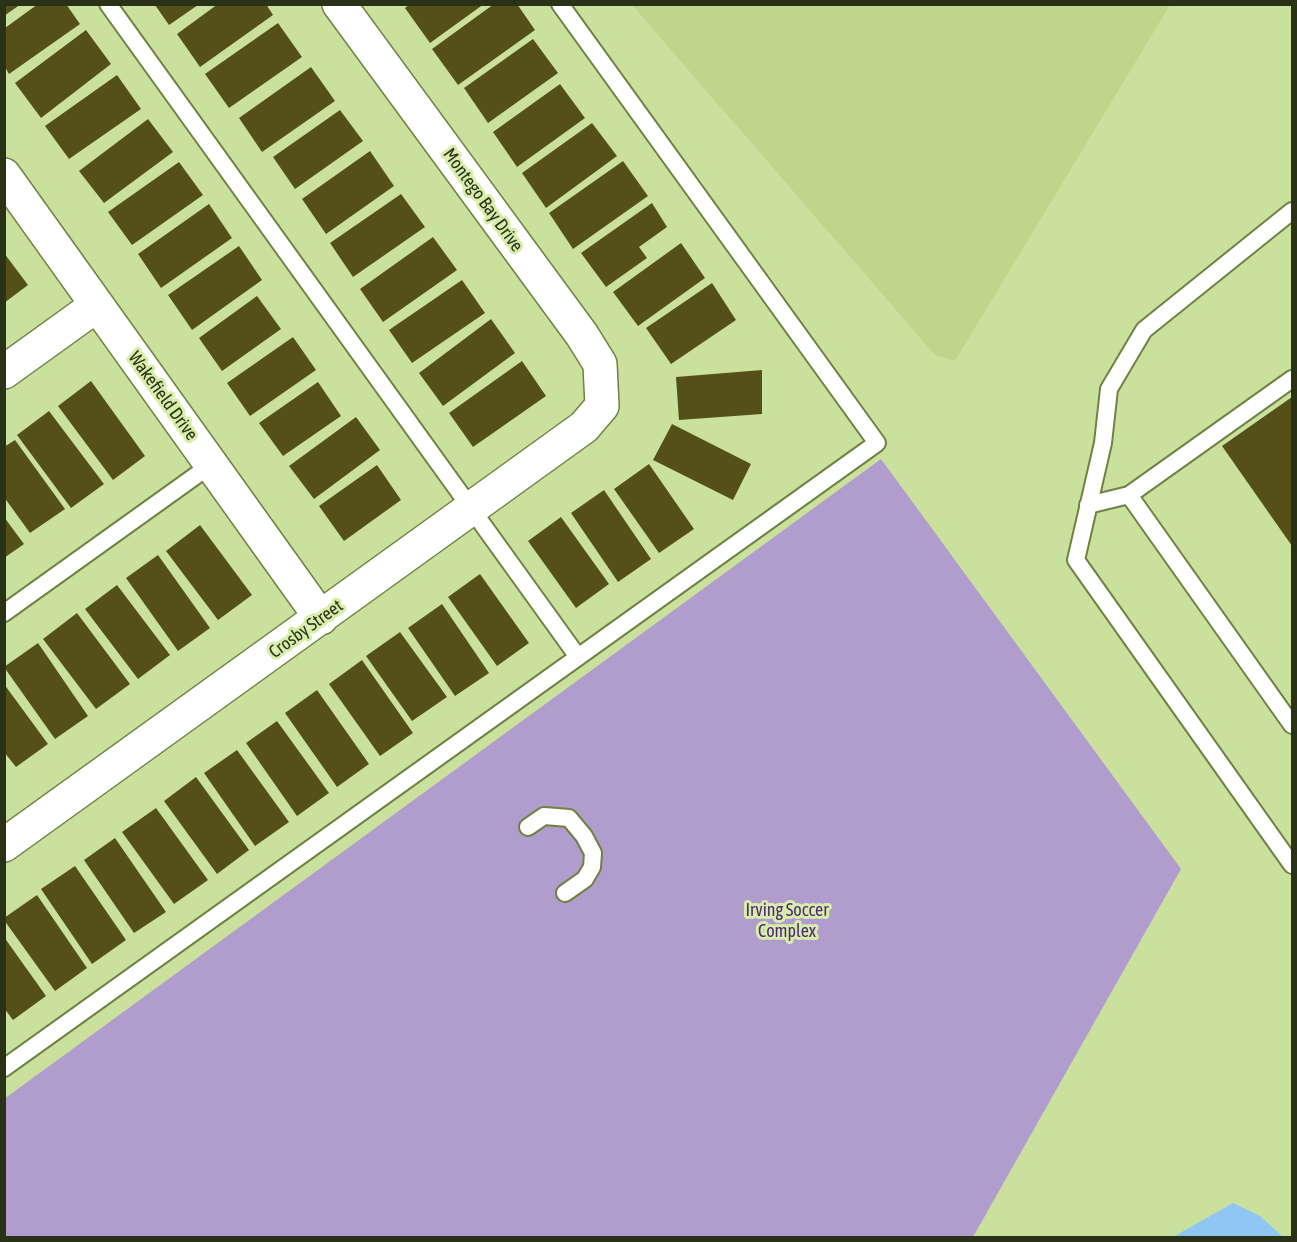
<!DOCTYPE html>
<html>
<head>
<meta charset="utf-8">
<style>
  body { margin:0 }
  #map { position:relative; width:1297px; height:1242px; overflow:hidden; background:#cae19d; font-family:"Asap Condensed",sans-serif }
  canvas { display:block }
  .frame { position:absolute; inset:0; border:6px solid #293116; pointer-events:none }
</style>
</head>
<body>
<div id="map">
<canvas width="1297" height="1242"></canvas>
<div class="frame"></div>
</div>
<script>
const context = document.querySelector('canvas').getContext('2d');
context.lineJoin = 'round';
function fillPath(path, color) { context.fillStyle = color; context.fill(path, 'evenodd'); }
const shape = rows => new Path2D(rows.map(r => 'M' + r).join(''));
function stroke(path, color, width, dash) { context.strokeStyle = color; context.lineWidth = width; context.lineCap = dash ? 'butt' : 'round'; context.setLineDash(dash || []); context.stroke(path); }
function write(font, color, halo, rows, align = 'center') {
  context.font = font + ' "Asap Condensed",sans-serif'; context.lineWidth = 6; context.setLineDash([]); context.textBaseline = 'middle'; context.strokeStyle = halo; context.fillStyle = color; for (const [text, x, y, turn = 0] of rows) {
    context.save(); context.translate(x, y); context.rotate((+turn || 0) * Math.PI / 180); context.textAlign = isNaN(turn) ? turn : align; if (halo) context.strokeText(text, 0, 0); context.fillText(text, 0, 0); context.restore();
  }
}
const built = shape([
  [632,5,1170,5,955,361,935,355]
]);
const green = shape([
  [881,459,1181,869,973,1237,5,1237,4,1099]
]);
const water = shape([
  [1233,1203,1260,1216,1283,1237,1173,1237]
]);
const building = shape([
  [4,4,21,4,4,16],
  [38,4,66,4,80,24,9,74,5,67,5,28],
  [218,4,266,4,273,15,200,67,177,34],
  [410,4,484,4,430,43,405,8],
  [494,4,517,4,535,30,458,85,432,49],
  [155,5,198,5,169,25],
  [278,23,302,57,229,108,205,74],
  [86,30,111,64,41,118,15,83],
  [533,39,558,73,488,123,464,88],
  [311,67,335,101,262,152,239,118],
  [117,75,141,109,69,159,45,126],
  [560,84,585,118,517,167,493,132],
  [340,110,363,141,295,189,273,157],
  [148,119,173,152,104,203,79,171],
  [592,123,617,156,546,208,522,173],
  [370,151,394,186,326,234,302,199],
  [623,161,648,196,573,249,549,213],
  [179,162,203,195,132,245,108,212],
  [401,194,425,227,353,277,330,243],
  [652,203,667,227,639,247,647,258,606,287,581,253],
  [209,204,232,238,161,288,138,254],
  [433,237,457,270,383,322,360,289],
  [681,243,705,278,638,326,613,292],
  [239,246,262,280,192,330,168,295],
  [4,253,28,285,4,303],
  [462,280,485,313,412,363,389,330],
  [712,283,736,320,671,364,646,328],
  [257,296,281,329,222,371,199,338],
  [491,319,515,353,443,406,419,373],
  [293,337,316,370,250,416,227,383],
  [522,361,546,396,473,447,449,413],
  [762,370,762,414,679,420,676,377],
  [91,381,145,456,113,480,58,406],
  [318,382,341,416,283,456,259,423],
  [1292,397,1292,546,1222,446],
  [49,411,104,484,71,508,17,435],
  [356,417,380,450,314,499,289,466],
  [672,424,751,464,733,500,653,460],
  [15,440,65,509,30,533,4,497,4,447],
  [649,464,694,529,659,553,614,489],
  [377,465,401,500,344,541,319,506],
  [604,490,651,559,618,582,571,513],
  [4,517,24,544,4,558],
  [561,517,609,584,576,608,528,541],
  [200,525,252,595,218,620,166,551],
  [158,555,210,628,178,651,126,578],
  [480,574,529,643,497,666,448,597],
  [117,585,170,655,138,679,85,609],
  [442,604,489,673,455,696,408,628],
  [77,613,130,684,96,709,43,639],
  [400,632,447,697,412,721,366,656],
  [38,643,88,716,55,739,4,667],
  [362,660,413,733,380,756,329,684],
  [4,684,48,744,16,767,4,752],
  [317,690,369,764,337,787,285,713],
  [277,721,329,793,297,816,246,743],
  [237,750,289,822,255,846,204,773],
  [196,777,249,850,217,874,164,801],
  [156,808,208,880,174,904,122,832],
  [115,838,166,912,134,933,84,860],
  [75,866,126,940,92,964,41,889],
  [37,895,87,968,55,991,4,920,4,918],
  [4,937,46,996,13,1020,4,1008]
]);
const lane = shape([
  [108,4,578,657],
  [1292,211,1144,330,1109,389,1103,443,1076,560,1292,865],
  [1129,495,1292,725],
  [1088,505,1129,495,1292,379],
  [4,613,212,464],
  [528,827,544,816,569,818,584,836,593,853,592,867,585,879,565,893],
  [4,1068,877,443,560,4]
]);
const street = shape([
  [4,175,321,618],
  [4,372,97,305],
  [4,845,584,427,602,406,600,364,582,335,339,4]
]);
const streetNames = [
  ["Montego Bay Drive",483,200,54],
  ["Wakefield Drive",163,396,54],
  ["Crosby Street",306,629,-36]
];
const parkNames = [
  ["Irving Soccer",787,910],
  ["Complex",787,931]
];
fillPath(built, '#bed68c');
fillPath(green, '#b19cce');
fillPath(water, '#8fc6f3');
fillPath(building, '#555019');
stroke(lane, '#6e8241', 20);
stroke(street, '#6e8241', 36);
stroke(lane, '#fff', 16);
stroke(street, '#fff', 33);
write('18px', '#293116', '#d7eeaa', streetNames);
write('18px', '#502679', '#d7eeaa', parkNames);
</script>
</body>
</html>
